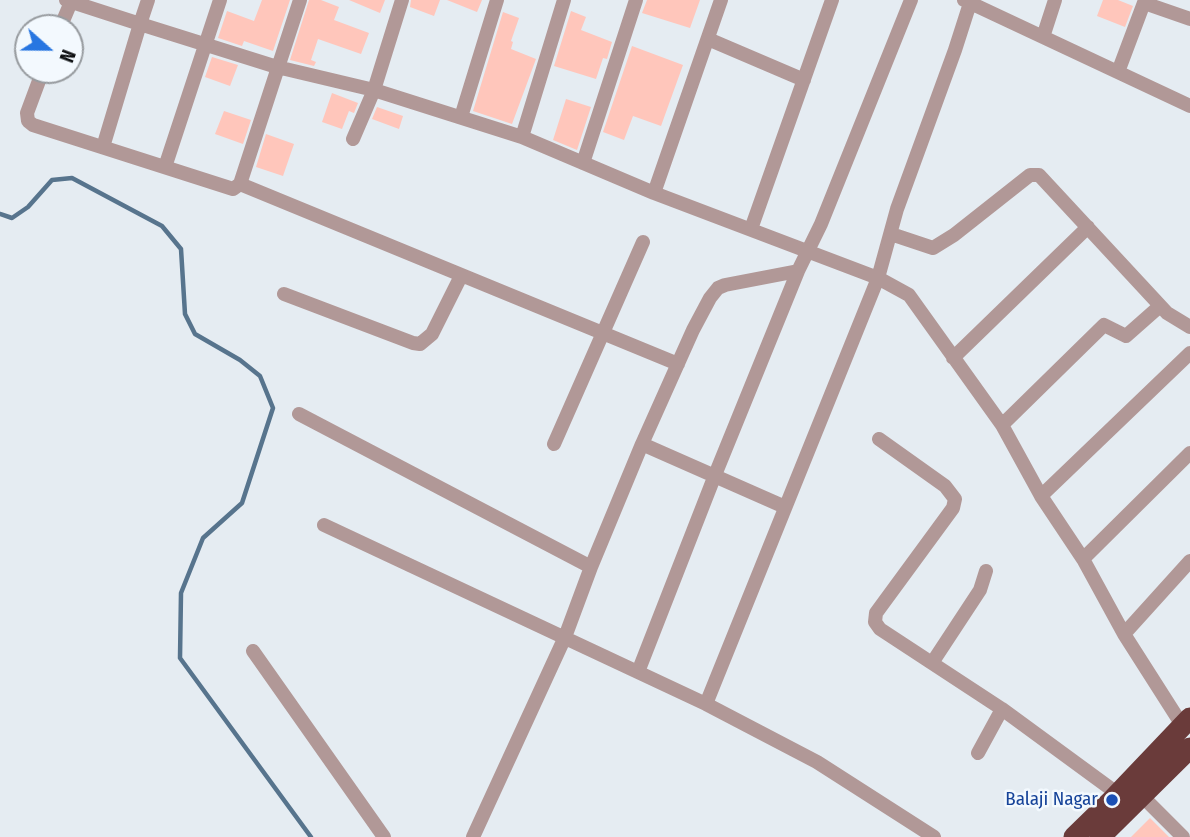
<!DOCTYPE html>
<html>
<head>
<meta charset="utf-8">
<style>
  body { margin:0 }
  #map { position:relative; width:1190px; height:837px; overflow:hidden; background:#e5ecf2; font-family:"Fira Sans Condensed",sans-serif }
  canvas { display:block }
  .north { position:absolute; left:14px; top:14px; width:70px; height:70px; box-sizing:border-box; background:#f3f9fe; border:2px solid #979b9f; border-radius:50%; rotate:111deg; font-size:19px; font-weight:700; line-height:28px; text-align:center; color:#0c0e10 }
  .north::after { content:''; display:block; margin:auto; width:24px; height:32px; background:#2876e1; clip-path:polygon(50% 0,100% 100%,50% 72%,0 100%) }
</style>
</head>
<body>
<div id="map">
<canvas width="1190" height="837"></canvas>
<div class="north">N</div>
</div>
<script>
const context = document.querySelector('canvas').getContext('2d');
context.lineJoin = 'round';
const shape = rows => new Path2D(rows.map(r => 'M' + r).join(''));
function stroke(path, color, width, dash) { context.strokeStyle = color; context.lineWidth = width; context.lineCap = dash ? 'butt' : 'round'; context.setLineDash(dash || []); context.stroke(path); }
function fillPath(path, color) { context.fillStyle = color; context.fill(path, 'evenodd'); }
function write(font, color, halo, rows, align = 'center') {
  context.font = font + ' "Fira Sans Condensed",sans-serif'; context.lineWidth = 5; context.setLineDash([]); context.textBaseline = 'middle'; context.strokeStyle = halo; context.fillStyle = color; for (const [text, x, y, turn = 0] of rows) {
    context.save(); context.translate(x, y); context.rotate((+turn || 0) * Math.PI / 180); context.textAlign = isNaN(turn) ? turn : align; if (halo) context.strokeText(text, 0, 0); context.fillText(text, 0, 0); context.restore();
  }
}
const stream = shape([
  [0,214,12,218,28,207,52,180,72,178,162,226,181,249,185,314,195,334,240,360,260,376,273,408,242,503,203,538,181,593,180,658,311,837]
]);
const building = shape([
  [262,0,290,0,273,51,244,41,242,46,218,38,227,11,254,21],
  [309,0,321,0,339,7,334,20,369,33,361,54,318,39,311,60,316,62,314,66,290,60],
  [349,0,385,0,380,13],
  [411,0,440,0,434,16,410,7],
  [447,0,482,0,477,12],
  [647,0,700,0,690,28,642,13],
  [1103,0,1118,0,1133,6,1125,27,1097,16],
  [571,11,586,17,581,30,612,42,607,59,603,58,596,79,554,66],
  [503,12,519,18,511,41,513,42,511,49,536,59,512,124,473,111],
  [632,46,683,65,661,126,633,116,624,140,603,132],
  [212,57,238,65,230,86,205,77],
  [332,93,358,103,354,113,349,111,342,129,322,122],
  [566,99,591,107,577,150,553,140],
  [377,107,403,116,399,129,372,119],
  [224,111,251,120,243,144,215,134],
  [266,134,294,144,283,176,256,167],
  [1150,818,1169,837,1131,837]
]);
const minor = shape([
  [66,0,140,24,103,147],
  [148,0,140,24,277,67,374,90,522,137,654,193,878,278,909,295,1002,425,1041,496,1083,559,1124,634,1182,725],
  [964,0,1190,106],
  [1144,3,1190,19],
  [60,28,71,2],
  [1043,37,1055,0],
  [708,39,804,80],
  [43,70,27,113,28,121,33,125,233,189,240,184,300,0],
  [1118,72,1145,0],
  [461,117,497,0],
  [522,137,564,0],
  [353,139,374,90,402,0],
  [583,163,636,0],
  [165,167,220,0],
  [240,184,678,364],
  [654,193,721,0],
  [751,229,832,0],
  [891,234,933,248,954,235,1030,175,1039,175,1167,313,1190,327],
  [284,294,413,343,420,344,432,334,461,276],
  [953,358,1088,227],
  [299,414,591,567],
  [1002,425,1104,325,1126,336,1160,306],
  [879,439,945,486,955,499,953,508,876,613,875,622,880,629,1002,709,1118,794],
  [554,444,643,242],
  [642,444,785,507],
  [1041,496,1190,353],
  [324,525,706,704,817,762,934,837],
  [1083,559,1190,453],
  [1124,634,1190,561],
  [253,651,384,837],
  [932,663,980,590,986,571],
  [638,672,715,475,798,271,821,224,911,0],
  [706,704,878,278,897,209,955,50,971,0],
  [978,753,1002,709],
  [1143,797,1183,837],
  [473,837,565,637,591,567,642,444,693,330,710,298,718,288,725,285,798,271]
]);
const highway = shape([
  [1074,837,1112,800,1190,718],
  [1100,837,1190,748]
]);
const markers = [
  [1112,800,7,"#1a4fb4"]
];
const transitNames = [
  ["Balaji Nagar",1098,800]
];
stroke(stream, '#57748d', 4.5);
fillPath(building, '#ffc6bb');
stroke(minor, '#b19897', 14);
stroke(highway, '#6a3b3a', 21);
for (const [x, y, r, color] of markers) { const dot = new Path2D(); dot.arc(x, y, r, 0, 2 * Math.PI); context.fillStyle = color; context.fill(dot); stroke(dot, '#f3f9fe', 2.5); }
write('19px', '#164399', '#f3f9fe', transitNames, 'right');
</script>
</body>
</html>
